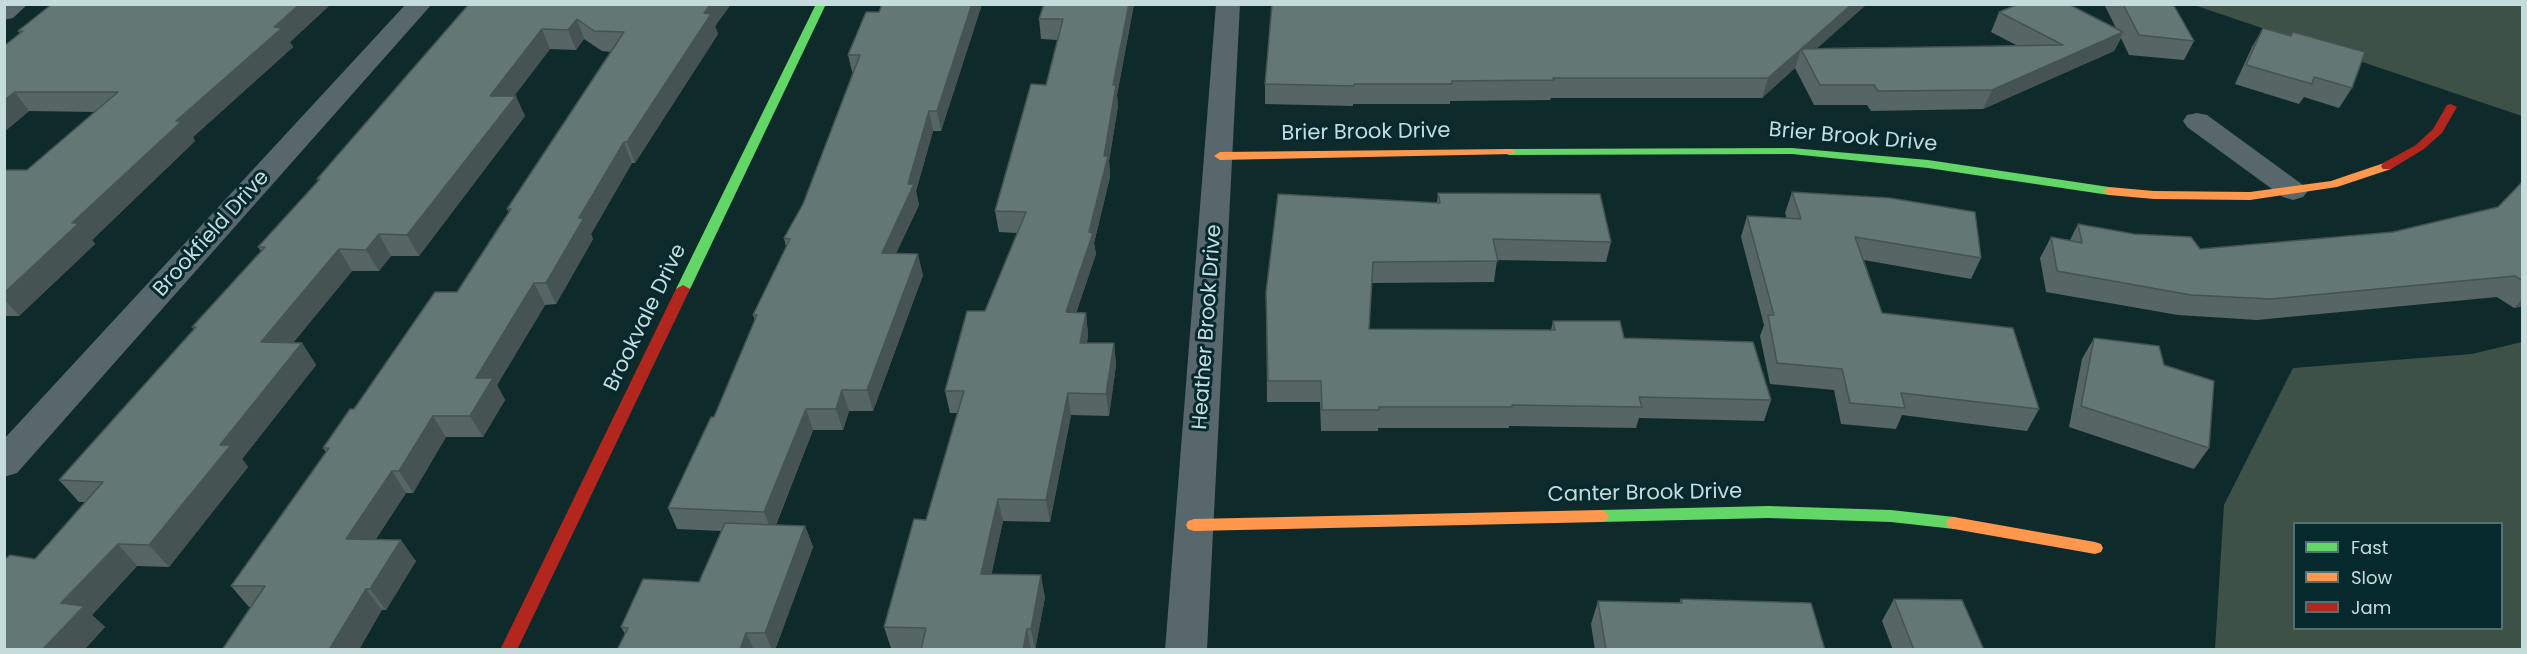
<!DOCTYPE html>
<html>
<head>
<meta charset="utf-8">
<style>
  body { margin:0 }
  #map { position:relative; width:2527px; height:654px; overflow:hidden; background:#0f2a2b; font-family:Poppins,sans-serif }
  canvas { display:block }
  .frame { position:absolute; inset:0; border:6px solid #c5dcdd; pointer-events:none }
  .legend { position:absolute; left:2293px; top:522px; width:210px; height:108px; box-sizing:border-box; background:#05292c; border:2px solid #527173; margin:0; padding:8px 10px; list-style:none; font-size:18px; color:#c5dcdd }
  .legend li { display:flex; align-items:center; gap:12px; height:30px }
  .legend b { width:30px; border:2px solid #527173 }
</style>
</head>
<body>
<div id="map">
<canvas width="2527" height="654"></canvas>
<div class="frame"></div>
<ul class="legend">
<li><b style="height:8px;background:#63d668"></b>Fast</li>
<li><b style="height:8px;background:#ff974d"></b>Slow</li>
<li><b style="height:8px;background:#b3261e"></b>Jam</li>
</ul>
</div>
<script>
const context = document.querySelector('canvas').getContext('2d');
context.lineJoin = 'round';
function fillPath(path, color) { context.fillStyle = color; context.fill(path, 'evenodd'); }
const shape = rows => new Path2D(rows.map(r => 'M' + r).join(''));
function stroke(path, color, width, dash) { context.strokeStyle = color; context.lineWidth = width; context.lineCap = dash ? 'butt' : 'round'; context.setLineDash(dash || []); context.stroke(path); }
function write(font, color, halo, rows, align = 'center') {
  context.font = font + ' Poppins,sans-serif'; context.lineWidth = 6; context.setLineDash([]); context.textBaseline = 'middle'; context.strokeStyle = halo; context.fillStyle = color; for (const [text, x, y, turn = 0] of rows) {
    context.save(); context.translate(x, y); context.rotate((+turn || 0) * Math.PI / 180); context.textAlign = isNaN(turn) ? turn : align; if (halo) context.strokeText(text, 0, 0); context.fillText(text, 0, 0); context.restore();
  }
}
const green = shape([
  [2194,5,2522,5,2522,116],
  [2522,342,2522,649,2215,649,2224,505,2293,368,2472,354],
  [2294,524,2502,524,2502,628,2294,628]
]);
const street = shape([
  [4,4,28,4,13,18,4,20,4,4],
  [406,4,432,4,17,473,4,477,4,439,406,4],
  [1216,4,1240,4,1207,650,1165,650,1216,4],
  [2197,113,2207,115,2303,185,2308,191,2303,197,2293,200,2283,197,2187,127,2183,121,2187,115,2197,113]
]);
const fast = shape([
  [816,4,826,4,690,289,688,292,678,292,676,289,816,4],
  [1792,148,1928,160,2109,187,2115,191,2109,195,1928,168,1792,154,1509,155,1503,152,1509,149,1792,148],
  [1768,506,1891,510,1954,517,1960,519,1962,523,1960,527,1954,529,1891,522,1768,518,1601,522,1596,520,1593,516,1596,512,1601,510,1768,506]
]);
const slow = shape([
  [1509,149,1513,150,1515,152,1513,154,1220,160,1214,156,1220,152,1509,149],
  [2387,162,2393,166,2391,169,2337,187,2250,200,2154,199,2109,195,2103,191,2109,187,2154,191,2250,192,2331,181,2387,162],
  [1601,510,1606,512,1609,516,1606,520,1601,522,1194,531,1188,529,1186,525,1188,521,1194,519,1601,510],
  [1954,517,2095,542,2101,544,2103,548,2101,552,2095,554,1954,529,1948,527,1946,523,1948,519,1954,517]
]);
const jam = shape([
  [2451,104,2457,107,2442,133,2424,149,2391,169,2383,169,2381,166,2383,163,2416,145,2433,129,2447,105,2451,104],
  [683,285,690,289,517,650,500,650,676,289,683,285]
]);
const wall = shape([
  [52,4,331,4,290,42,293,47,193,137,195,141,92,240,95,244,19,316,4,316,4,170,27,170,95,112,29,111,4,132,4,46,20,34,18,31],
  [469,4,731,4,715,26,718,34,635,163,632,163,591,234,593,239,556,304,545,305,497,385,505,400,483,437,446,437,413,493,406,493,376,539,416,561,386,610,249,607,231,586,326,452,323,448,354,409,457,292,509,212,507,209,611,52,602,51,584,39,576,50,550,49,514,96,525,116,419,256,391,256,379,271,352,271,293,343,302,343,316,365,242,459,248,467,169,567,137,566,92,615,105,627,84,650,4,650,35,559,85,502,79,502,59,480,194,330,192,327,261,251,258,247,318,181,317,179],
  [882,4,982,4,941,131,933,131,916,191,919,205,896,253,923,275,873,411,849,411,843,430,813,430,776,525,805,526,813,547,775,650,617,650,625,634,621,627,699,582,722,531,677,529,668,508,714,417,755,320,753,315,786,247,784,238,803,204,853,75,848,55,879,12],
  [1134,4,1117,95,1118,106,1109,161,1110,177,1094,243,1096,254,1076,313,1086,313,1088,335,1087,343,1114,343,1116,365,1109,416,1071,415,1050,522,1003,521,991,574,1045,597,1035,650,921,650,891,648,884,627,926,520,958,413,950,413,945,391,985,311,1017,233,999,232,995,211,1046,85,1058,40,1041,39,1039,19],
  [1272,4,1867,4,1817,48,2018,46,1991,32,1999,12,2116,28,2104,4,2173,4,2194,41,2184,60,2129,55,2121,38,2114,51,1983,109,1871,111,1867,105,1814,105,1795,68,1762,98,1551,98,1550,100,1450,101,1450,104,1353,104,1353,106,1265,104,1265,84],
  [2263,28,2290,35,2293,32,2352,88,2339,108,2304,97,2299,104,2235,84,2252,47],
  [2523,181,2523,306,2514,308,2497,297,2257,320,2178,315,2046,292,2040,258,2051,237,2070,240,2078,224,2200,249,2393,232,2498,207],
  [1792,192,1981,258,1971,279,1864,260,1882,313,2039,409,2027,431,1902,415,1896,429,1841,424,1834,390,1770,384,1760,336,1764,325,1741,237,1747,216,1787,219,1785,213],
  [1438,193,1611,242,1606,262,1497,260,1494,282,1372,283,1369,329,1551,330,1553,321,1624,338,1771,400,1764,421,1639,418,1636,428,1509,426,1509,428,1378,428,1378,431,1321,431,1320,402,1267,402,1266,292,1437,202],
  [2094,338,2164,365,2209,448,2194,469,2069,427,2082,359],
  [1681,599,1825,650,1595,650,1591,624,1598,601,1679,603],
  [1894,599,1984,650,1893,650,1882,621]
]);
const shadedWall = shape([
  [300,4,331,4,290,42,293,47,193,137,195,141,92,240,95,244,19,316,4,299,4,293,72,223,176,121],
  [711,4,731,4,715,26,718,34,635,163,627,142,704,13],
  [972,4,982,4,941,131,937,111],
  [1129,4,1134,4,1117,95,1118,106,1109,161,1110,177,1094,243,1096,254,1069,334,1066,312,1089,232,1104,156,1113,85],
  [1852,4,1867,4,1806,58,1801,49],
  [577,19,584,39,576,50,568,30],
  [542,29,550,49,499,116,490,96],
  [2123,32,2114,51,1983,109,1992,90],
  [1801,49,1795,68,1762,98,1768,78],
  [15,92,29,111,4,132,4,100],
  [516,96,525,116,419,256,407,235],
  [929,111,933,131,916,191,919,205,887,273,882,253,908,184],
  [624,142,632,163,591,234,593,239,556,304,546,283,579,218],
  [379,234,391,256,379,271,366,250],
  [339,249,352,271,276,363,261,342],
  [918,254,923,275,873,411,867,390],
  [534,283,545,305,497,385,505,400,483,437,470,416,476,378],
  [2523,298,2523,306,2514,308],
  [1086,313,1088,335,1083,365,1080,343],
  [302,343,316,365,242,459,248,467,169,567,149,545,220,445],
  [1114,343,1116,365,1109,416,1106,394],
  [842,390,849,411,843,430,836,409],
  [1068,393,1071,415,1050,522,1046,500],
  [806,409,813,430,772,533,764,512],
  [433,416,446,437,413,493,399,471],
  [392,471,406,493,362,560,346,539],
  [998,499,1003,521,987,596,981,574],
  [805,526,813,547,775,650,772,650,765,633],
  [401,540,416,561,386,610,370,589],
  [118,544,137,566,92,615,105,627,84,650,42,650,61,603],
  [1041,575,1045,597,1035,650,1031,629],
  [366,589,382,610,359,650,329,650],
  [1027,629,1031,650,1023,650],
  [746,633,754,650,740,650]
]);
const building = shape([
  [52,4,300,4,274,27,282,28,176,121,182,121,72,223,79,223,4,293,4,170,27,170,118,92,15,92,4,100,4,46,23,31,18,31,52,4],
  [469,4,711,4,704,13,711,14,627,142,624,142,579,218,584,218,546,283,534,283,476,378,493,378,470,416,433,416,399,471,392,471,346,539,401,540,370,589,366,589,329,650,222,650,265,586,231,586,329,448,323,448,350,409,354,409,435,292,457,292,511,209,507,209,624,32,594,31,577,19,568,30,542,29,490,96,516,96,407,235,379,234,366,250,339,249,261,342,302,343,220,445,231,445,149,545,118,544,61,603,84,606,42,650,4,650,4,560,10,555,35,559,103,482,59,480,196,327,192,327,265,247,258,247,320,179,317,179,469,4],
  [882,4,972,4,937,111,929,111,908,184,914,184,882,253,918,254,867,390,842,390,836,409,806,409,764,512,668,508,711,417,714,417,757,315,753,315,790,239,784,238,803,204,860,55,848,55,866,12,879,12,882,4],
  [1044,4,1129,4,1113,85,1116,85,1104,156,1108,156,1089,232,1093,233,1066,312,1086,313,1080,343,1114,343,1106,394,1068,393,1046,500,998,499,981,574,1041,575,1031,629,1027,629,1023,650,921,650,926,628,884,627,914,519,926,520,964,391,945,391,967,311,985,311,1026,212,995,211,1031,84,1046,85,1063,19,1039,19,1044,4],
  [1272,4,1852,4,1801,49,2063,45,1999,12,2019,4,2068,4,2123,32,1992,90,1878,91,1874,85,1820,85,1801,49,1768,78,1553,78,1554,80,1452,81,1452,84,1354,84,1354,86,1265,84,1272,4],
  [2123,4,2173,4,2194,41,2139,35,2123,4],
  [2263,28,2291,36,2293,32,2365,52,2352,88,2314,77,2312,84,2246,65,2263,28],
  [2523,181,2523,281,2515,276,2271,299,2191,295,2057,271,2051,237,2082,243,2078,224,2134,234,2191,237,2200,249,2393,232,2498,207,2523,181],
  [1792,192,1890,198,1975,212,1981,258,1855,237,1882,313,2013,328,2039,409,1901,393,1905,408,1850,403,1842,369,1777,363,1768,315,1774,315,1747,216,1801,219,1792,192],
  [1438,193,1600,194,1611,242,1493,239,1498,261,1373,262,1369,329,1555,330,1553,321,1620,321,1624,338,1753,342,1771,400,1639,397,1642,407,1512,405,1512,407,1379,407,1379,410,1322,410,1321,381,1268,381,1266,292,1278,194,1440,203,1438,193],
  [2094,338,2159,346,2164,365,2214,381,2209,448,2081,406,2094,338],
  [725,523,805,526,765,633,746,633,740,650,617,650,628,628,621,627,643,579,699,582,725,523],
  [1681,599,1811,603,1825,650,1606,650,1598,601,1682,603,1681,599],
  [1894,599,1962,600,1984,650,1914,650,1894,599],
  [1551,649,1583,650,1551,650,1551,649]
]);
const streetNames = [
  ["Brier Brook Drive",1366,133,-1],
  ["Brier Brook Drive",1853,138,5],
  ["Brookfield Drive",212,234,-48],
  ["Brookvale Drive",646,318,-64],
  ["Heather Brook Drive",1208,327,-86],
  ["Canter Brook Drive",1645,494,-1]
];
fillPath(green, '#3e5147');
fillPath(street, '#58676c');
fillPath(fast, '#63d668');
fillPath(slow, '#ff974d');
fillPath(jam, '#b3261e');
fillPath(wall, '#556665');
fillPath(shadedWall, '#455352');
fillPath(building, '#637775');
stroke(building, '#455352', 1.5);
write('21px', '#c5dcdd', '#05292c', streetNames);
</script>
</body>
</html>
